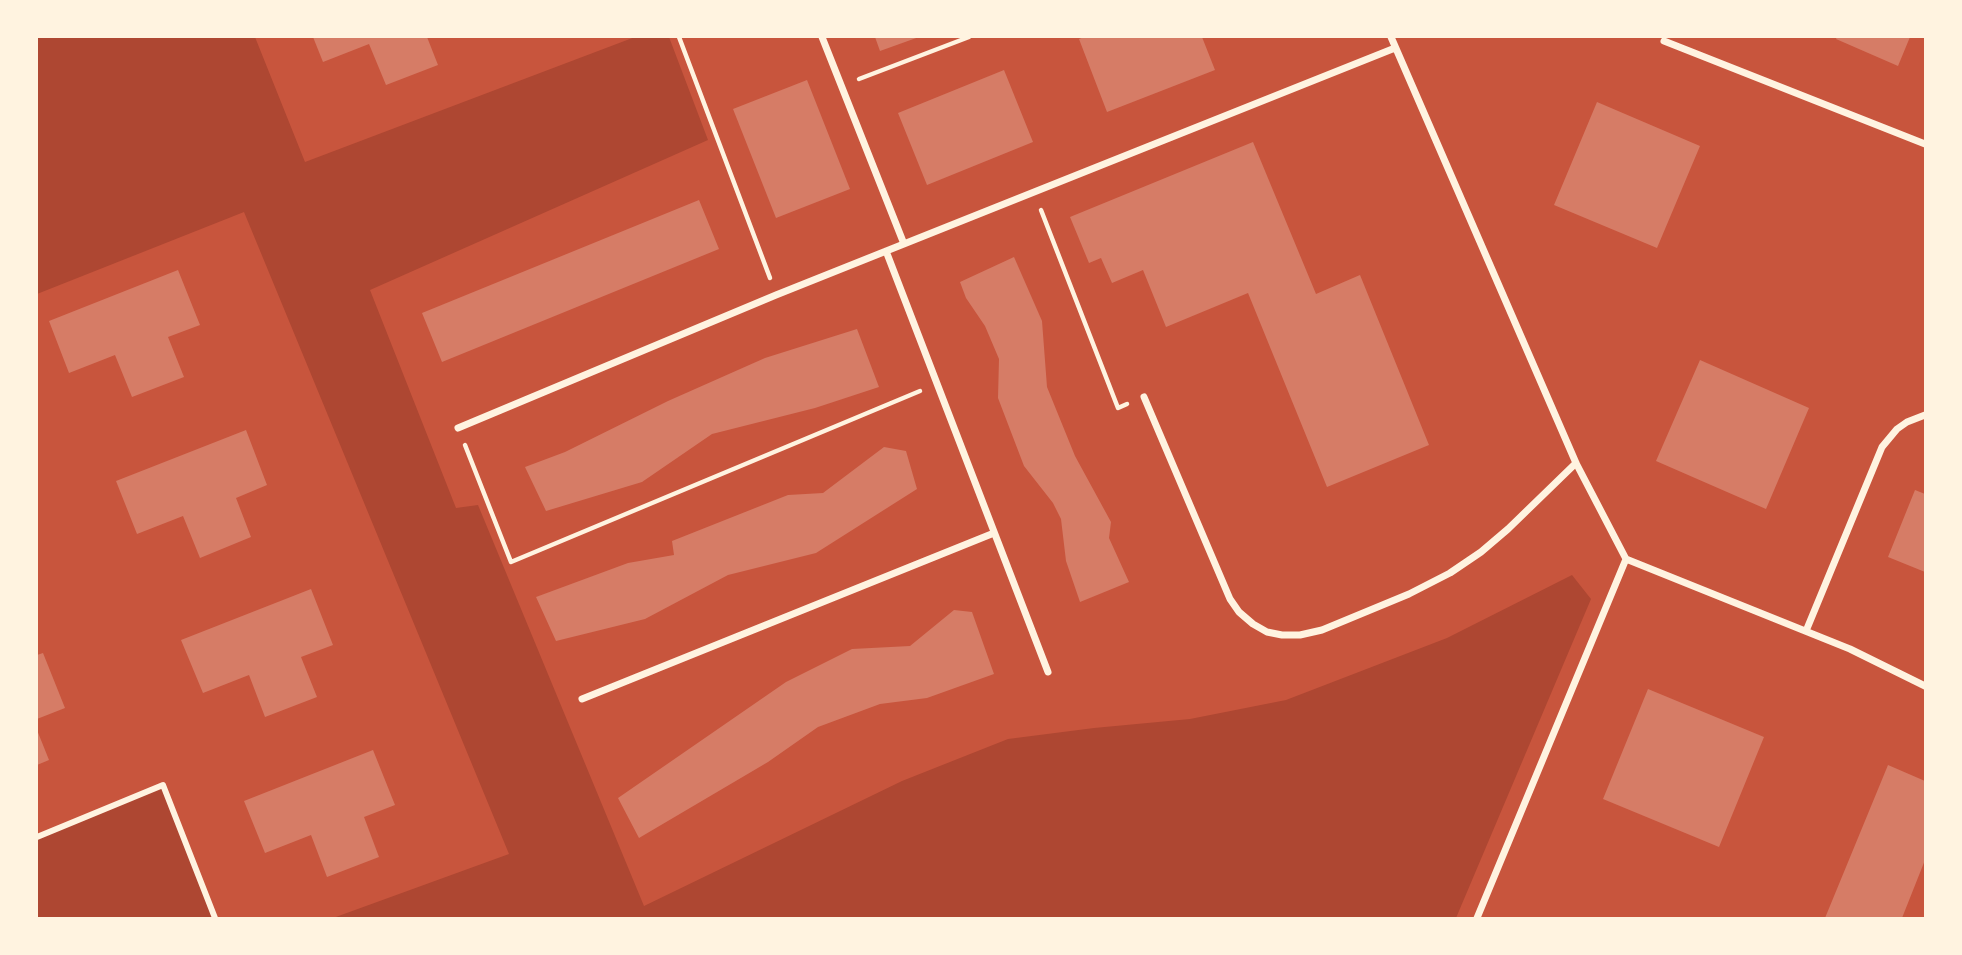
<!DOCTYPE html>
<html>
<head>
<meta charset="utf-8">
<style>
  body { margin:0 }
  #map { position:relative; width:1962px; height:955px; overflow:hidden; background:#c8553d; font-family:"Libre Baskerville",serif }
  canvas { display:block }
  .frame { position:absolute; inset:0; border:38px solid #fff3e0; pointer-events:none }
</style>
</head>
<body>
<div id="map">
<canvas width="1962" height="955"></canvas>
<div class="frame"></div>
</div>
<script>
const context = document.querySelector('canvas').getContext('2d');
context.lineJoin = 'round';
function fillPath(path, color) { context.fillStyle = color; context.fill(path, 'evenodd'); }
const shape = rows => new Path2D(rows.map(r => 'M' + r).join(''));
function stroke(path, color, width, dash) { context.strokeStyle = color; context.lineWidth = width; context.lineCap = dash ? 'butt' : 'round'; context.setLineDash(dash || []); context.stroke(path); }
const green = shape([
  [37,37,255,37,305,162,635,37,669,37,708,140,370,290,456,508,478,505,644,906,902,781,1008,739,1094,728,1190,719,1286,700,1447,638,1572,575,1591,599,1456,918,333,918,509,854,244,212,37,294],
  [163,785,215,918,37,918,37,837]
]);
const building = shape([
  [313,37,427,37,438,65,386,85,369,44,323,62],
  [875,37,919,37,880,51],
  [1084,37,1202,37,1215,70,1107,112,1079,39],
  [1837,37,1910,37,1898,66,1836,39],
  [1004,70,1033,142,927,185,898,113],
  [807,80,850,189,776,218,733,109],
  [1597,102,1700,146,1657,248,1554,205],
  [1253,142,1316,294,1360,275,1429,445,1327,487,1248,293,1166,327,1143,270,1112,283,1101,258,1089,263,1070,217],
  [699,200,719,249,442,362,422,313],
  [1014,257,1042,321,1047,387,1075,456,1111,522,1109,538,1129,582,1080,602,1066,561,1061,519,1053,503,1024,466,998,398,999,359,985,326,966,298,960,282],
  [178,270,200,325,168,337,184,377,132,397,115,355,69,373,49,321],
  [857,329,879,387,815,408,712,434,642,482,546,511,525,467,565,452,668,401,765,358],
  [1700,360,1809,408,1766,509,1656,461],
  [246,430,267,485,236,498,251,537,200,558,183,516,137,534,116,481],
  [884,447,906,451,917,489,816,553,728,575,645,619,556,641,536,597,628,563,674,555,672,541,788,495,823,493],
  [1915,490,1925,494,1925,572,1888,557],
  [311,589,333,645,301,657,317,697,265,717,249,675,203,693,181,640],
  [954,610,972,612,994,674,927,698,880,704,818,727,768,762,639,838,618,798,786,682,852,649,910,646],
  [43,653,65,708,37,719,37,655],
  [1648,689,1764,737,1719,847,1603,799],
  [37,730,49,760,37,765],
  [373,750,395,805,364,817,379,857,327,877,311,835,265,853,244,801],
  [1888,765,1925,781,1925,860,1902,918,1825,918]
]);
const path = shape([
  [679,37,770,278],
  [859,79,969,37],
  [1041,210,1118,408,1127,404],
  [465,445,511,562,920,391]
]);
const pedestrian = shape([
  [37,837,163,785,215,918]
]);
const minor = shape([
  [822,37,904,244],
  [1391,37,1576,463,1626,559,1850,649,1925,686],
  [1664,41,1925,144],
  [886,251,1048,672],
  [1144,397,1230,599,1239,612,1253,624,1267,632,1282,635,1300,635,1322,630,1409,594,1450,573,1481,552,1508,529,1576,463],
  [458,428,776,295,1395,48],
  [1806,631,1882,447,1897,429,1907,422,1925,415],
  [582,699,994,533],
  [1477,918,1626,559]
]);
fillPath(green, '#ae4732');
fillPath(building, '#d67c66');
stroke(path, '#fff3e0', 4.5);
stroke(pedestrian, '#fff3e0', 6);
stroke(minor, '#fff3e0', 7);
</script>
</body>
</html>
